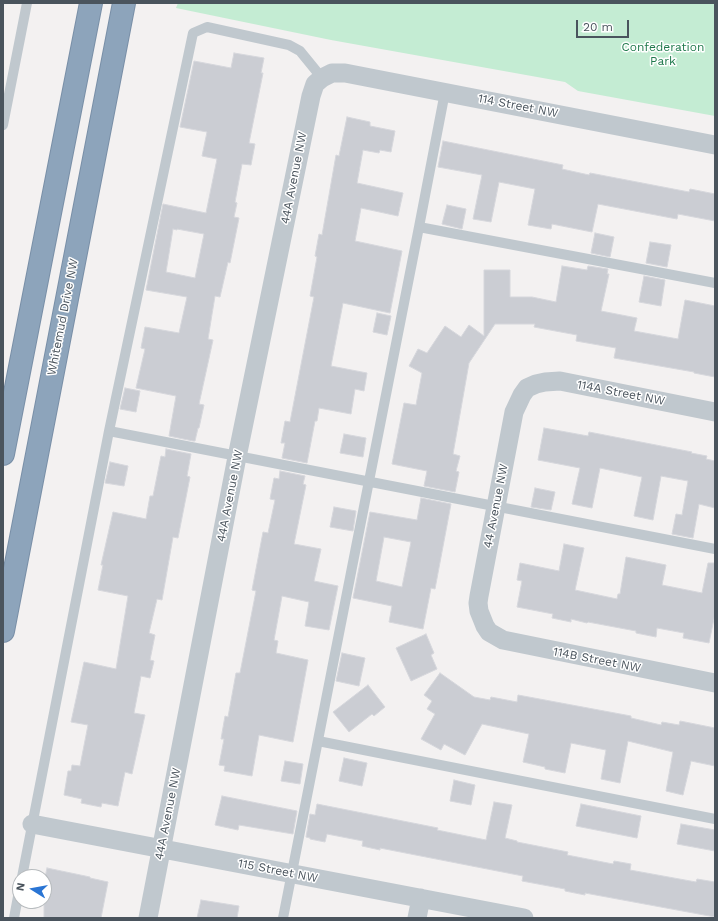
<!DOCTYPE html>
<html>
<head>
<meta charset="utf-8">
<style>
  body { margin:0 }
  #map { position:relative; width:718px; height:921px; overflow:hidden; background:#f3f1f1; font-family:"Work Sans",sans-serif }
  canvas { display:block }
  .frame { position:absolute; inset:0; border:4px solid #4a545d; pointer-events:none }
  .north { position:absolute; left:12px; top:869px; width:40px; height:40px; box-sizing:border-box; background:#fff; border:1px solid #b7bbbe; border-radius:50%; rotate:281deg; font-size:11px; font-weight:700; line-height:16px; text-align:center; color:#4a545d }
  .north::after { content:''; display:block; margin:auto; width:14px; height:18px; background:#2a75d4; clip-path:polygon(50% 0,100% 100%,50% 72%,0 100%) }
  .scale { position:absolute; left:576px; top:20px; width:53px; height:18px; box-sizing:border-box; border:2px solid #4a545d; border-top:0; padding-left:5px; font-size:12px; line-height:14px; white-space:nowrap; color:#4a545d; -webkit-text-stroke:3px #fff; paint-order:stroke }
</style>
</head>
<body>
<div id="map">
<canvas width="718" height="921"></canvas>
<div class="frame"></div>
<div class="north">N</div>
<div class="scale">20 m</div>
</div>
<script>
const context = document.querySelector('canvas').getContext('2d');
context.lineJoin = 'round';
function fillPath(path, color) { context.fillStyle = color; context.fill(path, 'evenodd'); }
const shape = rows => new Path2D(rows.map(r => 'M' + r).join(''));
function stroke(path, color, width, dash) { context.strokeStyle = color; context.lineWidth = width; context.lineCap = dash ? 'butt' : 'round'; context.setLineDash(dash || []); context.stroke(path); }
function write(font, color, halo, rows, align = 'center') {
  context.font = font + ' "Work Sans",sans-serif'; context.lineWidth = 3; context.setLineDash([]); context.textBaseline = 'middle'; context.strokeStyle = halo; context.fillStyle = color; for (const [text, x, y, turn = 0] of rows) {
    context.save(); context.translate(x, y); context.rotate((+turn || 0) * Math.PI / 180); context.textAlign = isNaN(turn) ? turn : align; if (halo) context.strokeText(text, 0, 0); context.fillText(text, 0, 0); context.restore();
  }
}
const green = shape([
  [178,3,715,3,715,116,578,91,565,82,331,40,176,8]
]);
const building = shape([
  [234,53,264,58,261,73,263,73,249,143,255,144,251,165,242,164,235,202,237,203,234,217,239,218,230,263,228,262,220,297,215,296,208,339,213,340,199,404,204,405,199,428,198,428,195,441,193,441,169,436,176,396,136,388,145,349,141,348,145,327,179,333,187,297,146,290,163,204,206,213,217,159,202,156,207,132,180,127,194,61,231,68,234,53],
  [173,229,177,230,177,229,204,234,195,278,166,272,173,229],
  [347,117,370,122,370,126,395,131,391,152,380,150,379,153,363,150,357,183,403,193,398,216,361,208,355,241,402,251,390,313,343,303,331,366,367,373,364,391,355,389,351,414,319,408,317,421,315,421,307,463,282,458,285,443,281,443,285,421,290,422,314,297,310,296,317,257,315,256,319,234,322,235,336,155,339,156,347,117],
  [443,141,563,165,562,169,589,175,590,173,689,192,690,189,715,194,715,221,678,214,677,219,598,204,592,232,552,224,551,229,528,225,535,189,499,182,491,222,473,219,482,175,438,167,443,141],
  [447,205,466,209,462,229,442,224,447,205],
  [595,233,614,237,610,257,591,253,595,233],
  [650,242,671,245,667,267,646,263,650,242],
  [562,266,587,270,588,266,608,269,607,274,609,274,601,311,637,318,634,331,678,339,685,300,715,306,715,377,694,373,694,372,614,358,616,348,576,341,577,335,534,327,535,324,495,324,469,363,453,454,460,456,456,471,459,472,455,492,424,486,427,471,392,464,404,403,416,405,422,373,409,366,418,349,427,353,445,326,461,337,469,325,484,336,484,270,510,270,510,297,532,297,556,302,562,266],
  [644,276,665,280,661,306,639,302,644,276],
  [377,313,391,316,387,335,373,332,377,313],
  [125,388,140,391,136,412,120,409,125,388],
  [544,428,588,436,589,432,692,452,691,453,707,456,706,459,715,461,715,508,699,504,693,538,672,534,676,514,682,515,688,481,661,476,653,520,634,516,642,477,600,468,592,508,572,504,580,468,538,460,544,428],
  [344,434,366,438,363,457,340,453,344,434],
  [166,449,191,454,187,476,190,477,178,538,173,537,162,600,157,599,149,633,155,635,150,660,154,661,150,678,141,676,134,713,145,715,132,774,125,772,118,806,102,803,101,807,81,803,82,799,64,795,68,771,71,771,72,765,80,766,88,725,71,722,84,662,116,669,128,596,98,590,103,565,101,565,113,512,146,519,150,496,153,496,161,456,165,457,166,449],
  [110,462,128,466,124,486,105,483,110,462],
  [280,471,305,476,303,484,306,485,294,544,321,549,314,581,338,586,329,630,305,626,309,602,282,596,274,640,278,641,276,653,308,660,293,742,259,735,252,776,224,771,225,766,219,765,224,739,221,739,225,716,228,717,236,673,240,673,256,591,252,590,263,532,268,533,275,500,270,499,274,478,279,479,280,471],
  [535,488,555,492,551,510,531,507,535,488],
  [421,498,451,504,435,589,431,588,423,629,389,622,392,606,353,598,370,512,417,520,421,498],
  [384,537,411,542,402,587,376,581,384,537],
  [334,507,356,511,353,531,330,527,334,507],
  [564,544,584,548,575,590,617,599,618,594,620,594,626,557,666,565,662,585,702,593,708,563,715,563,715,614,709,643,683,638,684,633,657,628,656,637,636,633,636,631,588,622,587,623,571,619,571,622,552,618,553,614,517,607,522,581,517,580,520,563,559,571,564,544],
  [426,634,434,653,431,655,437,669,411,681,396,648,426,634],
  [342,653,365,658,359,686,336,681,342,653],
  [440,673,474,697,490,700,491,697,517,702,518,695,631,716,631,718,661,725,662,722,679,725,680,721,715,728,715,766,691,761,683,795,666,791,673,752,628,741,620,783,601,779,606,750,571,743,565,773,545,769,545,767,523,762,529,734,482,724,465,755,444,744,441,750,421,739,435,714,427,709,432,701,424,695,440,673],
  [368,685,385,707,374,716,372,714,349,732,333,712,368,685],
  [344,758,367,763,362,786,339,781,344,758],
  [285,761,303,764,300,784,281,781,285,761],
  [454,780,475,785,471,805,450,801,454,780],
  [222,796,297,811,293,834,239,825,238,830,215,825,222,796],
  [494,802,512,805,505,838,517,841,517,842,568,852,567,855,613,864,614,861,631,864,630,870,696,882,697,879,715,882,715,917,585,893,585,895,565,891,565,889,522,881,523,876,380,848,380,850,362,846,363,841,327,834,325,842,310,839,310,838,306,837,310,814,315,815,317,804,438,828,437,830,486,840,494,802],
  [581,804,641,816,637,838,576,826,581,804],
  [681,824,715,830,715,851,677,844,681,824],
  [47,868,90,877,90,878,108,882,101,918,44,918,44,882,47,868],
  [201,900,239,906,237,918,197,918,201,900]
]);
const service = shape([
  [3,125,27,3],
  [419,227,715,283],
  [109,431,715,549],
  [318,741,715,819],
  [22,877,109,431,193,33,207,27,289,45,300,51,322,78],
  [14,918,20,886],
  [283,918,419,227,445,92]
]);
const minor = shape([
  [715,412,560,381,545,382,536,384,527,388,522,395,514,412,479,596,478,603,479,611,485,626,489,632,503,640,715,683],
  [32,824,524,918],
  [148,918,237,457,311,96,315,84,322,78,332,73,345,73,715,145],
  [417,918,421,898]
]);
const motorway = shape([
  [3,454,91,3],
  [3,631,124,3]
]);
const parkNames = [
  ["Confederation",663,47],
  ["Park",663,61]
];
const streetNames = [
  ["114 Street NW",518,106,11],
  ["44A Avenue NW",294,178,-79],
  ["Whitemud Drive NW",63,317,-79],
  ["114A Street NW",621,393,11],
  ["44A Avenue NW",230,496,-79],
  ["44 Avenue NW",496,506,-79],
  ["114B Street NW",597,660,11],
  ["44A Avenue NW",168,814,-79],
  ["115 Street NW",278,871,11]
];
fillPath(green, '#c4ecd3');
fillPath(building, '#cbcdd3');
stroke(building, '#d6d7dc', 1);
stroke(motorway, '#798fa7', 24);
stroke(service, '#c0c8ce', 10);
stroke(minor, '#c0c8ce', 19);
stroke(motorway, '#8da4bb', 22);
write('12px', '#20794c', '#fff', parkNames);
write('12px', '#4a545d', '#fff', streetNames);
</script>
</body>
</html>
